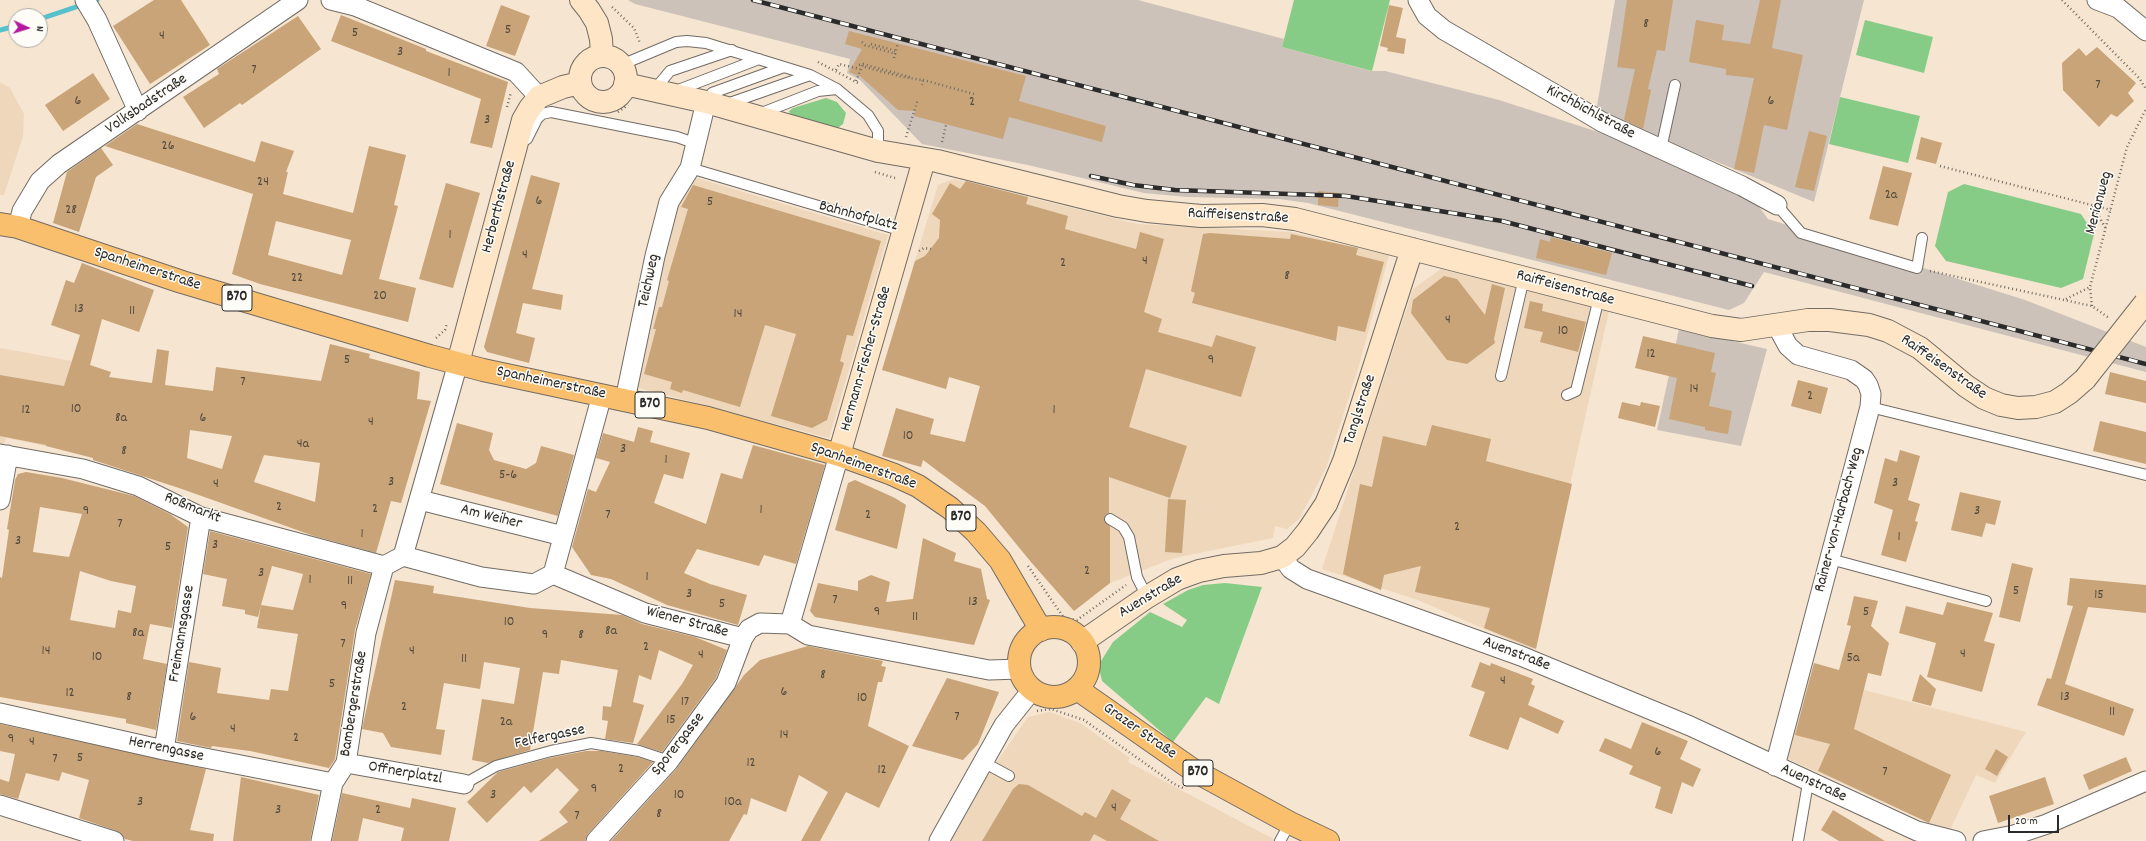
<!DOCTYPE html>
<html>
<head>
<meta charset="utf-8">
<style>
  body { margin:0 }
  #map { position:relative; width:2146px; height:841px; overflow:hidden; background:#f6e5d0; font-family:Dekko,sans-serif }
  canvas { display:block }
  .north { position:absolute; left:8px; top:8px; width:40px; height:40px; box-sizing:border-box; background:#fdfcf7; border:1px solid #a9a8a5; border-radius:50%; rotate:94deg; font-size:11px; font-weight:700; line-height:16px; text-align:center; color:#2b2b2b }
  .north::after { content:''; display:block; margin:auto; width:14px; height:18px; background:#b5179e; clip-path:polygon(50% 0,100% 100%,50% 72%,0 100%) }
  .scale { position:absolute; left:2008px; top:815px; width:51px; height:18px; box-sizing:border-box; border:2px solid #2b2b2b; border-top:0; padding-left:5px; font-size:12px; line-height:14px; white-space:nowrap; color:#2b2b2b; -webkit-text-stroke:3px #fdfcf7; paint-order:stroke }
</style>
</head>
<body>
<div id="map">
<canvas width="2146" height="841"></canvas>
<div class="north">N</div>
<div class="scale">20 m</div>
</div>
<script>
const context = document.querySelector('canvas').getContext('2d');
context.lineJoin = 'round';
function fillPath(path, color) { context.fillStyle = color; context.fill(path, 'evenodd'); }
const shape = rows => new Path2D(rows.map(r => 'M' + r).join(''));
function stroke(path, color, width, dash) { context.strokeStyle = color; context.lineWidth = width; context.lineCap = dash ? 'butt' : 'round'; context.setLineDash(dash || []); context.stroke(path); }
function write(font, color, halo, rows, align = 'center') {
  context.font = font + ' Dekko,sans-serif'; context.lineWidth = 3; context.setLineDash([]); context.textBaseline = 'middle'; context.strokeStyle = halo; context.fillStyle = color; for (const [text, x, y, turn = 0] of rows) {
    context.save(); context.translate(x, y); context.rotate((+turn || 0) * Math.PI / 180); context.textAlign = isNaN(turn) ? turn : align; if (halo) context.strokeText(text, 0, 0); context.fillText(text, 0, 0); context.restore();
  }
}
const built = shape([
  [0,82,10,88,24,114,23,136,4,195,0,195],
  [676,172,888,235,829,438,632,386],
  [954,179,1137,224,1291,232,1389,255,1358,369,1326,468,1299,519,1287,529,1275,526,1273,538,1174,558,1110,583,1074,611,1031,562,985,506,936,470,946,438,965,442,980,386,949,377,946,389,882,370,938,185],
  [1441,269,1609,311,1533,650,1418,600,1322,569,1413,289],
  [0,348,72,361,46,446,6,438,0,458],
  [1806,675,2026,732,1995,783,1976,775,1949,832,1782,756],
  [1049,712,1080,723,1130,758,1128,762,1277,841,949,841,979,787,1028,717]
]);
const industrial = shape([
  [628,0,1138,0,1284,39,1282,47,1371,71,1385,71,1499,100,1620,139,1754,200,1768,219,2025,300,2146,347,2146,372,1764,272,1744,303,1729,310,1308,203,1279,199,1187,197,1144,193,1028,165,922,144,860,80,847,73,850,59,635,4],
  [1615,0,1864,0,1814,202,1596,112],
  [1679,329,1767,349,1741,446,1657,430]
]);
const green = shape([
  [1294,0,1390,0,1372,71,1282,47],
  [1865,20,1933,37,1924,73,1856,55],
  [1840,97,1920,116,1908,163,1829,144],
  [826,98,837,102,846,113,843,124,839,127,832,128,792,117,790,114,789,111,793,108],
  [1964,184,2081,214,2094,234,2083,279,2061,288,1946,261,1935,246,1948,192],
  [1225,583,1262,587,1219,704,1206,697,1173,742,1102,681,1099,668,1101,661,1113,642,1150,612,1182,627,1187,620,1163,604,1188,590,1203,585]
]);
const stream = shape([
  [40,19,97,0],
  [0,30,16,26]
]);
const building = shape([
  [154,0,181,0,210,45,150,84,113,26],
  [1627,0,1673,0,1665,51,1657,50,1648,89,1651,90,1643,129,1624,120,1635,69,1617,67],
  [1760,0,1781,0,1772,48,1803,55,1787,130,1764,125,1754,173,1734,169,1754,78,1726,75,1726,69,1689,62,1696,20,1724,25,1722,40,1750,44],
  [501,5,530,16,515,56,486,46],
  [1389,5,1403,8,1396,37,1406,39,1404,54,1387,51,1388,48,1380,46],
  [341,15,426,49,426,51,508,82,492,148,470,143,481,99,331,41],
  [298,16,321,49,242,105,240,103,204,128,183,97,219,74,217,69],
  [849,31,1026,76,1019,101,1106,126,1102,142,1009,117,1003,139,914,116,915,111,898,110,861,77,849,72,862,49,845,44],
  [2097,47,2136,83,2128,93,2134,101,2117,117,2111,114,2099,127,2063,90,2062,63,2079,48,2086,56],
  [93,73,110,99,63,131,45,105],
  [137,124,255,162,261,141,294,151,286,172,288,172,283,194,353,213,369,146,406,155,394,205,398,206,379,279,416,288,408,322,260,284,232,274,253,194,105,146],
  [276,221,351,240,342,275,268,255],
  [1809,131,1827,136,1814,191,1795,187],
  [1921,137,1942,143,1936,164,1916,159],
  [101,148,113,165,96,177,79,232,53,223,67,172],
  [1883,166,1912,173,1898,226,1869,219],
  [531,175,560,183,532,289,563,295,561,310,523,303,516,333,535,338,529,363,487,352,484,347],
  [966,181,1028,197,1026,204,1068,216,1065,229,1136,249,1140,232,1164,239,1144,312,1162,319,1158,332,1212,347,1216,335,1256,347,1241,397,1146,369,1129,427,1187,446,1170,498,1109,477,1109,513,1105,515,1104,519,1110,526,1110,583,1074,611,1031,562,985,506,923,460,921,467,882,456,896,408,934,419,930,434,965,442,980,386,949,377,946,389,882,370,915,261,925,256,939,238,940,220,932,214,950,183,960,189],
  [446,183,480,193,453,288,419,279],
  [693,185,881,241,853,336,847,335,840,361,844,363,827,420,812,428,771,416,796,334,765,325,740,407,683,390,682,393,670,389,672,382,644,374,656,329,653,329,659,307,662,307,669,281,667,280,688,209,681,207],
  [1318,191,1339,193,1338,207,1318,205],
  [1210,233,1290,239,1291,234,1358,248,1356,255,1384,262,1365,332,1338,326,1336,341,1192,303,1195,293,1191,291,1203,234],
  [1551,237,1612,253,1606,275,1536,258,1540,239,1550,242],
  [82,263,154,290,139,332,102,319,90,365,111,372,109,377,152,383,157,349,169,351,165,385,213,391,216,367,321,381,330,344,370,354,369,358,420,372,417,399,431,401,401,503,391,501,376,553,314,536,179,488,93,460,93,458,46,446,46,445,0,436,0,375,64,386,80,335,51,325,66,280,74,283],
  [190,430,232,436,222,469,187,458],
  [264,455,320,463,315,502,254,482],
  [1444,276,1457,279,1485,315,1492,284,1505,288,1494,339,1495,343,1467,364,1447,360,1411,313,1413,300],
  [1530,301,1543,304,1542,311,1586,322,1578,352,1540,342,1543,332,1524,328],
  [1643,336,1715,353,1711,372,1716,373,1709,406,1732,411,1728,434,1705,430,1705,427,1669,419,1677,378,1635,368],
  [2110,372,2146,381,2146,403,2105,394],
  [1798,380,1828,388,1821,414,1791,406],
  [1622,402,1640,406,1641,402,1660,406,1655,427,1618,418],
  [2100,421,2146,432,2146,464,2093,451],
  [457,423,493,433,489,450,494,460,526,469,536,463,541,446,574,455,558,516,440,484],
  [1432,425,1491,439,1486,461,1572,484,1536,649,1484,628,1490,608,1415,592,1421,566,1384,575,1381,590,1343,574,1360,484,1372,487,1383,436,1426,446],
  [638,427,653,431,650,442,690,453,683,479,664,474,654,503,706,524,721,473,742,479,753,445,825,465,796,564,764,555,759,566,697,549,684,573,710,584,747,595,738,625,667,605,611,579,591,575,572,547,588,489,596,492,610,462,596,458,603,433,634,442],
  [1900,450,1920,456,1908,500,1920,504,1915,521,1918,522,1906,562,1881,555,1893,510,1874,503,1885,458,1897,462],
  [26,472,62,478,134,496,170,514,188,527,172,628,150,624,143,659,167,664,156,730,126,723,126,719,0,697,0,577,2,578,9,530,7,529,15,480,18,474],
  [40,507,82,514,69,557,33,552],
  [80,571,111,581,136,586,131,613,118,610,115,628,70,620],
  [855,480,895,498,906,505,897,549,835,530,848,483],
  [1960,492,2001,501,1995,525,1986,523,1982,537,1951,530],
  [1168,499,1186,500,1182,553,1165,552],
  [210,531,371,574,355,630,335,759,329,768,250,751,212,746,211,748,177,741,189,662,221,668,217,693,269,700,271,689,288,691,298,634,257,628,261,605,258,617,245,614,245,610,222,606,227,579,203,574],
  [272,566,303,574,293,610,261,605],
  [923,538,956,553,954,561,981,569,987,599,990,600,974,645,815,617,810,611,818,583,858,591,858,581,871,575,890,582,886,602,913,599],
  [2012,563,2033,568,2020,622,1999,617],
  [2070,578,2146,585,2146,613,2088,607,2065,684,2134,709,2124,736,2037,705,2047,678,2051,679,2073,606,2067,605],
  [395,580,434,586,433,593,530,608,622,615,642,624,695,637,727,650,716,678,662,752,637,744,682,684,693,665,659,650,651,680,639,675,633,702,644,705,633,743,605,739,608,721,602,720,603,706,611,707,618,670,561,660,559,674,543,672,530,750,488,763,472,760,482,699,514,704,520,668,484,662,480,689,444,683,436,729,445,730,441,755,391,747,383,733,362,729],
  [1854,596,1878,601,1871,626,1889,643,1881,676,1868,673,1854,729,1951,775,1929,823,1818,771,1830,744,1795,735,1814,663,1839,670,1851,626,1847,625],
  [1947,602,1993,613,1984,641,1995,644,1982,692,1927,677,1936,643,1899,633,1906,606,1943,615],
  [808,646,883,661,881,666,886,667,882,682,878,682,868,726,909,746,879,808,846,792,820,841,801,841,828,792,799,775,786,812,751,798,747,815,744,814,729,841,611,841,678,767,744,675,760,660],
  [1480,662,1490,666,1491,663,1533,679,1531,684,1535,686,1528,705,1564,721,1558,734,1520,717,1508,750,1469,736,1485,692,1471,687],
  [1920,674,1936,689,1931,706,1912,701],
  [947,678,999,692,978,744,963,760,912,746],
  [1642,722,1688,741,1680,759,1701,769,1693,787,1682,782,1672,814,1655,808,1661,787,1629,774,1633,766,1599,751,1605,738,1631,749],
  [0,724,206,769,190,830,214,834,213,841,133,841,125,839,117,831,79,818,89,780,62,772,59,781,26,773,18,799,0,794,0,779,9,782,15,754,0,751],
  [1996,749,2008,757,1997,776,1985,769],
  [586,751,602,751,637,757,653,762,588,834,585,841,539,841,568,822,559,812,579,790,557,768,531,793,524,786,487,823,467,802,498,772,549,758],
  [2126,757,2132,771,2089,790,2083,775],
  [241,777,319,795,310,841,233,841],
  [2045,777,2054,804,1998,823,1989,796],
  [1019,784,1028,785,1082,816,1085,812,1096,818,1112,789,1131,800,1120,819,1159,841,1107,841,1094,834,1090,841,982,841,1013,789],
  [342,793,410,808,412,798,456,808,449,841,401,841,404,828,363,818,358,841,332,841],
  [1833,810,1885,841,1839,841,1821,830]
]);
const path = shape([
  [2062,0,2139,78,2146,89],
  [612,7,634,28,640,43],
  [862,42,865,45,896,54],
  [871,44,896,51],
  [894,58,898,43],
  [818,62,860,84],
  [859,65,863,64,910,77],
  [865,67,902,77,923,80,922,85],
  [836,70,839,64,860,69],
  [923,80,974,94],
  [856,81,863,64],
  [507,107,511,92],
  [618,112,628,105],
  [906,137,918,99],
  [942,142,946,125],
  [1940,166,2111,210],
  [875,172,895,178],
  [2093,206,2106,229],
  [919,251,924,248,931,249],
  [1930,271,2092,306,2109,318],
  [2066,299,2090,287],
  [2092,306,2090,287,2127,147,2146,109],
  [436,338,445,330,447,323],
  [1028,566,1064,618,1077,620,1126,585],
  [1037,711,1051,709,1084,720,1174,784,1183,788]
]);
const lane = shape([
  [621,65,676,42,687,41,706,43,810,75,837,89,868,115,878,131,878,151],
  [655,89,670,71,732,50],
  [673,92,759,59],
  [706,102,712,93,784,67],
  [727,104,810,75],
  [759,114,818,91,837,89],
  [527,139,537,119,542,114,551,112,677,137,697,144],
  [1661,149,1675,85],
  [690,168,903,231],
  [1777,205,1801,233,1917,268,1922,238],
  [1501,376,1524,278],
  [1567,395,1576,391,1599,298],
  [1870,407,2146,475],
  [1110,519,1123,527,1129,537,1137,577,1147,597],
  [1830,559,1986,601],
  [983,762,1009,776],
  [464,784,496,766,551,751,591,743,639,751,669,761],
  [1280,841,1290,823],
  [1798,841,1808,783]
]);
const street = shape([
  [85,0,97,20,138,111],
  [331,0,355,6,516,72,539,97],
  [1418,0,1427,16,1444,30,1570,103,1602,122,1742,186,1777,205],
  [2097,0,2118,8,2146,31],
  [18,227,22,211,40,181,59,164,298,0],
  [625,400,655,256,669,202,690,168,706,102],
  [0,454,83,469,138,486,201,517,384,566],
  [0,500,8,455],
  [420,500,563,536],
  [403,556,481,577,534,584,553,574],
  [1282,557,1291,569,1307,579,1521,656,1690,726,1917,831,1956,841],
  [384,566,403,556,458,363],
  [553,574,645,613,743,638],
  [553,574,602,395],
  [790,624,839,455],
  [0,713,164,750,333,783],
  [164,750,201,517],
  [346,763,464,784],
  [1775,766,1870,407,1871,394,1868,385,1864,379,1851,370,1798,355,1788,346,1777,326],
  [0,805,114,841],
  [321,841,333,783,346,763,366,633,384,566],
  [596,841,669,761,726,683,743,638,749,629,760,623,790,624,808,635,989,670,1020,669],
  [939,841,1004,725,1032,690],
  [1983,841,2014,835,2047,824,2146,781]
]);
const secondary = shape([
  [581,0,589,10,597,23,601,39,602,56],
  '580 79a23 23 0 1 1 46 0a23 23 0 1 1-46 0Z',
  [625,84,706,102,878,151,937,161,1118,206,1147,211,1201,216,1262,215,1295,219,1712,326,1741,330,1808,320,1830,320,1869,325,1888,331,1920,348,1966,386,1984,398,2001,405,2018,408,2036,407,2055,402,2069,393,2085,379],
  [458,363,523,120,530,108,539,97,563,87,580,83],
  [839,455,924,160],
  [1082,642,1147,597,1177,579,1199,571,1224,566,1261,563,1282,557,1295,547,1308,531,1326,504,1344,461,1412,249]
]);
const primary = shape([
  [0,224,18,227,182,282,430,356,483,370,708,418,839,455,892,474,918,486,950,508,976,532,1000,560,1041,630],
  '1019 662a35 35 0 1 1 70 0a35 35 0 1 1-70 0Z',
  [1077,689,1193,770,1290,823,1328,841]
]);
const rail = shape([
  [753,0,2146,364],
  [1091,176,1133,185,1175,190,1346,196,1502,221,1752,286]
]);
const secondaryBridge = shape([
  [2085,379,2145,303]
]);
const numberNames = [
  ["8",1646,25],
  ["5",508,31],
  ["5",355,34],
  ["4",162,37],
  ["3",400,53],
  ["7",254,71],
  ["1",449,74],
  ["7",2098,86],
  ["6",78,102],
  ["6",1771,102],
  ["2",972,103],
  ["3",487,121],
  ["26",168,147],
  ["24",263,183],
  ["2a",1891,196],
  ["6",539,202],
  ["5",710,203],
  ["28",71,211],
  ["1",450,236],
  ["4",525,256],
  ["4",1145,262],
  ["2",1063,264],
  ["8",1287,277],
  ["22",297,279],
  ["20",380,297],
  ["13",79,310],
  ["11",132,312],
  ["14",738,315],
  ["4",1448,321],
  ["10",1563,332],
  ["12",1651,355],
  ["5",347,361],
  ["9",1211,361],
  ["7",243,383],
  ["14",1694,390],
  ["2",1810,397],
  ["10",76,410],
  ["12",26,411],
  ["1",1054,411],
  ["8a",121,419],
  ["6",203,419],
  ["4",371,423],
  ["10",908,437],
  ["4a",303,445],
  ["3",623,450],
  ["8",124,452],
  ["1",666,461],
  ["5-6",508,476],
  ["3",391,483],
  ["3",1895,484],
  ["4",216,485],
  ["2",279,508],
  ["2",375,510],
  ["1",761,511],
  ["9",86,512],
  ["3",1977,512],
  ["7",608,516],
  ["2",868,516],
  ["7",120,525],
  ["2",1457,528],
  ["1",362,535],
  ["1",1899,538],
  ["3",18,542],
  ["3",215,546],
  ["5",168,548],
  ["2",1087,572],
  ["3",261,574],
  ["1",647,578],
  ["1",310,581],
  ["11",350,582],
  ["5",2016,592],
  ["3",689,595],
  ["15",2099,596],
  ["7",835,601],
  ["13",973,603],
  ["5",722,605],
  ["9",344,607],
  ["9",877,613],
  ["5",1866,613],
  ["11",915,618],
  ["10",509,623],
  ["8a",611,632],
  ["8a",138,634],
  ["9",545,636],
  ["8",581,636],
  ["7",343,645],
  ["2",646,648],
  ["14",46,652],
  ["4",412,652],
  ["4",1963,655],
  ["4",701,656],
  ["10",97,658],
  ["5a",1853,659],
  ["11",464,660],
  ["8",823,676],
  ["4",1503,682],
  ["5",332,685],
  ["6",784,693],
  ["12",70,694],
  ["8",129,698],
  ["13",2065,698],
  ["10",862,699],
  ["17",685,703],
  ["2",404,708],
  ["11",2112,713],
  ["6",193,718],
  ["7",957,718],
  ["15",671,721],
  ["2a",506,723],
  ["4",233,730],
  ["14",784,736],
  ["2",296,739],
  ["9",11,740],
  ["4",32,743],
  ["6",1658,753],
  ["5",80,759],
  ["7",55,760],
  ["12",751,764],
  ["2",621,770],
  ["12",882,771],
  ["7",1885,773],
  ["9",594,790],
  ["3",493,796],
  ["10",679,796],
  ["3",140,803],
  ["10a",733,803],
  ["4",1114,809],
  ["3",278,811],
  ["2",378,811],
  ["8",659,815],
  ["7",577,817]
];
const shields = [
  [237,298,30],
  [650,405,30],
  [961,518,30],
  [1198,773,30]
];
const shieldNames = [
  ["B70",237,298],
  ["B70",650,405],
  ["B70",961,518],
  ["B70",1198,773]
];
const streetNames = [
  ["Volksbadstraße",147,105,-34],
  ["Kirchbichlstraße",1590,113,28],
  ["Merianweg",2100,203,-75],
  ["Herberthstraße",500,207,-75],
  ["Bahnhofplatz",858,217,15],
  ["Raiffeisenstraße",1238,217,3],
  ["Spanheimerstraße",147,270,18],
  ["Teichweg",650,281,-78],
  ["Raiffeisenstraße",1565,289,15],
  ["Hermann-Fischer-Straße",867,359,-74],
  ["Raiffeisenstraße",1943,368,35],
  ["Spanheimerstraße",551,384,12],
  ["Tanglstraße",1361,410,-72],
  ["Spanheimerstraße",863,467,20],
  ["Roßmarkt",192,509,22],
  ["Am Weiher",491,518,14],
  ["Rainer-von-Harbach-Weg",1840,520,-75],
  ["Auenstraße",1151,597,-31],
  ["Wiener Straße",687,623,15],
  ["Freimannsgasse",183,634,-81],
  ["Auenstraße",1516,655,21],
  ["Bambergerstraße",355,704,-81],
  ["Grazer Straße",1139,732,35],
  ["Felfergasse",550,738,-12],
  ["Sporergasse",679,745,-52],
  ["Herrengasse",166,750,12],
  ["Offnerplatzl",405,774,10],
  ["Auenstraße",1813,784,25]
];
fillPath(built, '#eed7bb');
fillPath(industrial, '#ccc2b9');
fillPath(green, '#86cc86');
stroke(stream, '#54c1cc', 5);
fillPath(building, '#c8a478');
stroke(lane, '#726c65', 12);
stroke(street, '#726c65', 21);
stroke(secondary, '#726c65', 24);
stroke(primary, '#726c65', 24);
stroke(path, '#726c65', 2.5, [1, 3]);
stroke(lane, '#fff', 10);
stroke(street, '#fff', 19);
stroke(secondary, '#fde5c5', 22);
stroke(primary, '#f9bf6d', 22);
stroke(rail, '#2b2b2b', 4.5);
stroke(rail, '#fdfcf7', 3, [9]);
stroke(secondaryBridge, '#726c65', 24, []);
stroke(secondaryBridge, '#fde5c5', 22);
write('14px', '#52493e', null, numberNames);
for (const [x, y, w] of shields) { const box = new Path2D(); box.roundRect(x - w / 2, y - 13, w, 26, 3); context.fillStyle = '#fdfcf7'; context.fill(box); stroke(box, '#2b2b2b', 1); }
write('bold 15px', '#2b2b2b', null, shieldNames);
write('16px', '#2b2b2b', '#fdfcf7', streetNames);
</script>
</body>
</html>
